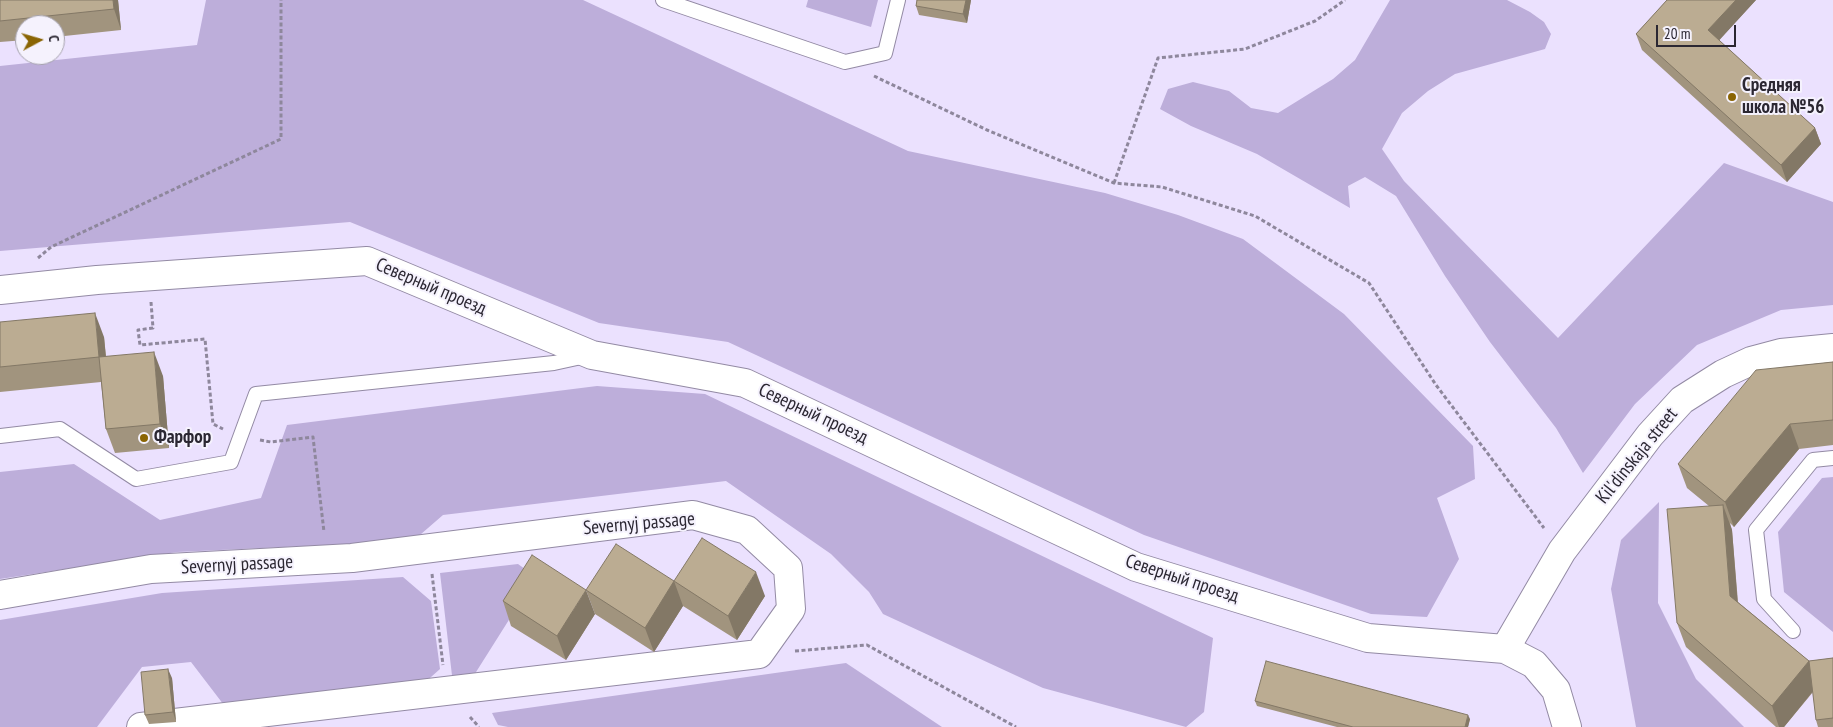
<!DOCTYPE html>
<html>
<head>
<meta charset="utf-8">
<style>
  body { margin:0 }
  #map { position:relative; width:1833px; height:727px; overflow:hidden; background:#ebe1fe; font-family:"PT Sans Narrow",sans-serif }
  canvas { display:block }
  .north { position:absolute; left:15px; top:15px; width:50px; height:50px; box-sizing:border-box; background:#f5f2fd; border:1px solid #a4a1ac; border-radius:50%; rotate:84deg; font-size:14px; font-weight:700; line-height:20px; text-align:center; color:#2b2732 }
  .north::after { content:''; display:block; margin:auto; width:18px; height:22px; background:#8a6504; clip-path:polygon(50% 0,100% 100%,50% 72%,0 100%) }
  .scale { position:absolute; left:1656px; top:25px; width:80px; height:22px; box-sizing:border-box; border:2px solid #2b2732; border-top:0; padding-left:6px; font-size:15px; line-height:18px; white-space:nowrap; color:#2b2732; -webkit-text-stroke:4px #f5f2fd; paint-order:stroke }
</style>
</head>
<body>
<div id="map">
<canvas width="1833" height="727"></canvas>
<div class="north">С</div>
<div class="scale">20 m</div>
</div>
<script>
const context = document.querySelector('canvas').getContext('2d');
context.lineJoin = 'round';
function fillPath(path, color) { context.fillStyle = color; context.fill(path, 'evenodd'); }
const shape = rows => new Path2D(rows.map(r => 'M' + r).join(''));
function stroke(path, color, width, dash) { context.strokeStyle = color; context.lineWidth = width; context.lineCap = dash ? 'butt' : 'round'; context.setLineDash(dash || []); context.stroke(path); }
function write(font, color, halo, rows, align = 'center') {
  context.font = font + ' "PT Sans Narrow",sans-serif'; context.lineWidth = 4; context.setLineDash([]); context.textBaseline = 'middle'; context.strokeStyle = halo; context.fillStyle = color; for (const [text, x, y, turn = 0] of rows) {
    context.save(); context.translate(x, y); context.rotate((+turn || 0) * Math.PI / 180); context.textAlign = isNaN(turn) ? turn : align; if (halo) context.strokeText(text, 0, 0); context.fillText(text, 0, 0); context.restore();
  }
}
const green = shape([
  [206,0,583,0,908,151,1105,193,1178,215,1243,239,1344,314,1473,446,1475,479,1437,498,1459,559,1427,617,1371,614,1144,535,728,342,599,323,350,222,0,251,0,66,197,45],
  [808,0,878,0,871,27,806,7],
  [1390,0,1507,0,1530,12,1544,22,1551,34,1545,49,1455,74,1428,91,1402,113,1382,149,1404,181,1558,338,1724,163,1833,202,1833,305,1781,310,1697,345,1635,404,1583,473,1556,428,1490,342,1445,276,1396,196,1365,177,1348,186,1350,208,1257,154,1191,126,1160,109,1168,89,1193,82,1229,91,1251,108,1278,113,1333,79,1355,60],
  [597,386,705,394,1213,638,1204,712,1186,727,1043,688,883,614,869,592,831,554,726,481,443,515,413,541,177,552,0,579,0,472,74,464,160,520,261,498,287,425],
  [1833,477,1833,632,1784,592,1778,532,1822,478],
  [1659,502,1658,603,1696,679,1744,727,1636,727,1611,589,1621,540],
  [518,564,536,577,471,680,453,684,440,573],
  [403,577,431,601,440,669,422,685,230,713,191,662,142,667,97,727,0,727,0,620,162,593],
  [846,663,942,727,508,727,498,725,492,713]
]);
const path = shape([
  [874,76,987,130,1114,183,1162,187,1255,216,1369,283,1436,385,1544,528],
  [1114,183,1158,58,1245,49,1315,21,1345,0],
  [38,258,51,247,281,139,281,0],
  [151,302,153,328,138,330,140,345,205,339,213,424,223,429],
  [260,440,271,442,313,437,324,532],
  [432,574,443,665],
  [795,651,867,645,1016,727],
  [470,717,479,727]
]);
const service = shape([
  [663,0,845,62,885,53,898,0],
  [0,436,60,429,136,479,231,462,256,394,554,363,586,356],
  [1793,631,1764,599,1756,530,1813,460,1833,458]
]);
const minor = shape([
  [0,595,151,569,352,558,693,515,747,530,788,568,791,609,759,654,141,727],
  [1505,649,1562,551,1650,435,1682,400,1723,374,1751,361,1781,353,1833,348]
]);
const tertiary = shape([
  [0,290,97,280,367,261,592,355,745,383,1136,567,1368,638,1505,649,1534,664,1556,690,1567,727]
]);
const wall = shape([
  [0,0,118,0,121,30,55,37,55,25,25,25,25,40,0,42],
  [917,0,971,0,967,23,919,15,916,6],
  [1667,0,1756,0,1719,40,1815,128,1821,144,1787,182,1642,50,1636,34],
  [0,322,104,337,106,356,163,376,169,448,115,453,106,429,101,382,0,392],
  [1833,362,1833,445,1799,449,1734,527,1730,523,1732,530,1738,602,1809,661,1833,658,1833,727,1818,727,1816,720,1813,692,1784,727,1776,727,1686,647,1677,623,1709,506,1687,488,1678,464],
  [674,581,765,596,737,640,683,606],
  [674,581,683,606,654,652,595,614,586,590],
  [503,601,595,614,566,660,511,626],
  [172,678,176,722,149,724,145,715],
  [1255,701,1470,719,1468,727,1337,727,1257,706]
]);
const shadedWall = shape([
  [113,0,118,0,121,30,114,9],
  [966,0,971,0,967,23,963,14],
  [1736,0,1756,0,1714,46,1708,30],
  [1815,128,1821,144,1787,182,1781,165],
  [95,313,104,337,108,381,99,357],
  [154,352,163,376,169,448,160,424],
  [1790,424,1799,449,1734,527,1725,502],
  [1723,505,1732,530,1739,620,1730,596],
  [756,572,765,596,737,640,728,616],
  [674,581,683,606,654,652,645,628],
  [586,590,595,614,566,660,557,636],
  [1809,661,1818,685,1784,727,1779,727,1772,706],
  [168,669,172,678,176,722,173,712],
  [1468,715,1470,719,1468,727,1465,727]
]);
const building = shape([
  [0,0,113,0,114,9,0,21,0,0],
  [917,0,966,0,963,14,916,6,917,0],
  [1667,0,1736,0,1708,30,1815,128,1781,165,1636,34,1667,0],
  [95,313,99,357,0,367,0,322,95,313],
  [154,352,160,424,106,429,99,357,154,352],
  [1833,362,1833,420,1790,424,1725,502,1678,464,1756,370,1833,362],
  [1723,505,1730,596,1809,661,1772,706,1677,623,1667,509,1723,505],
  [702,538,756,572,728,616,674,581,702,538],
  [616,544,674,581,645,628,586,590,616,544],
  [532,555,586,590,557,636,503,601,532,555],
  [1833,658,1833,718,1816,720,1809,661,1833,658],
  [1266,661,1468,715,1465,727,1353,727,1255,701,1266,661],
  [168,669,173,712,145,715,141,672,168,669]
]);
const markers = [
  [1732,97,5,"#8a6504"],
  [144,438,5,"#8a6504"]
];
const poiNames = [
  ["Средняя",1742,86],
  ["школа №56",1742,108],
  ["Фарфор",154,438]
];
const streetNames = [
  ["Северный проезд",431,287,23],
  ["Северный проезд",813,414,25],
  ["Kil'dinskaja street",1637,456,-51],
  ["Severnyj passage",639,524,-5],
  ["Severnyj passage",237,565,-3],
  ["Северный проезд",1182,579,18]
];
fillPath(green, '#bdaeda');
stroke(service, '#938aa4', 16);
stroke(minor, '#938aa4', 30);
stroke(tertiary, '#938aa4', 30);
stroke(path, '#8e879c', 3, [4, 2.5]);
stroke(service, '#fff', 14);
stroke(minor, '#fff', 28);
stroke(tertiary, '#fff', 28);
fillPath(wall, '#a1947e');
fillPath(shadedWall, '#837866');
fillPath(building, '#bbac92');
stroke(building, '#837866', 1);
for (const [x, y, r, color] of markers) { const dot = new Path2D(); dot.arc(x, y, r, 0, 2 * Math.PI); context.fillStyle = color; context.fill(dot); stroke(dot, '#f5f2fd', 2); }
write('bold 19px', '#2b2732', '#f5f2fd', poiNames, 'left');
write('19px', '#2b2732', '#f5f2fd', streetNames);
</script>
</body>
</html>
